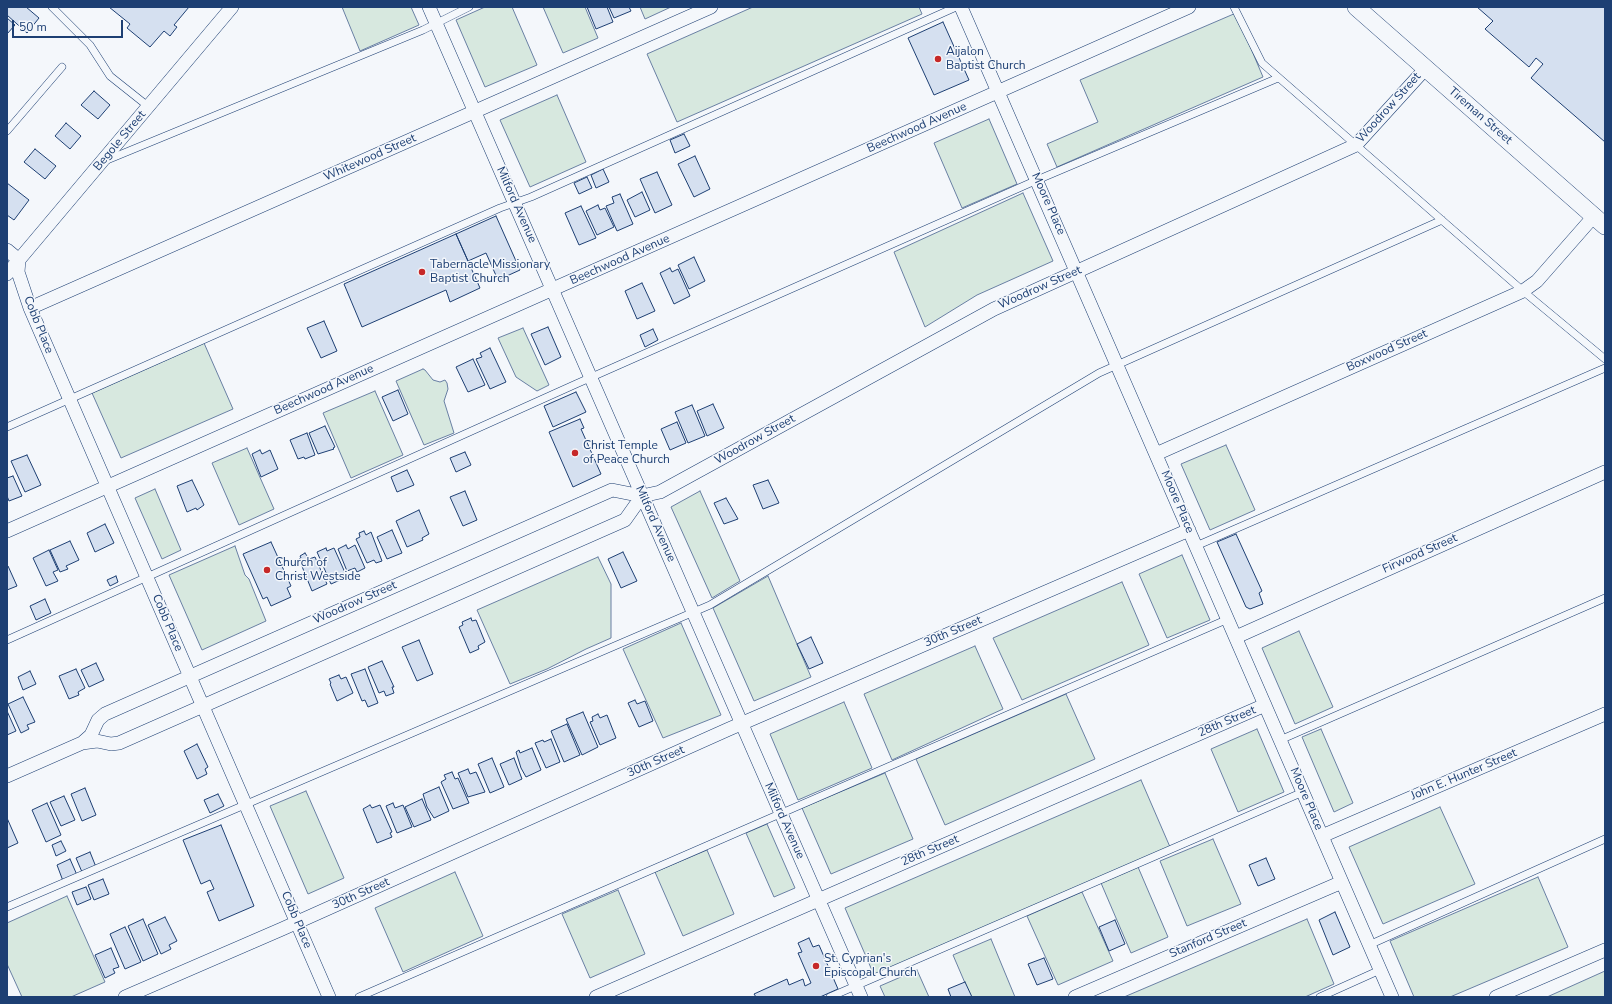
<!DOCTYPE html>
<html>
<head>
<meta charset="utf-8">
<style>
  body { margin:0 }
  #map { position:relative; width:1612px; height:1004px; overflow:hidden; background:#f4f7fb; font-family:"Nunito Sans",sans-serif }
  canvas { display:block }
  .frame { position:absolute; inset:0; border:8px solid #1d3f73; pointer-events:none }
  .scale { position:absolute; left:12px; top:20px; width:111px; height:18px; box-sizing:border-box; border:2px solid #1d3f73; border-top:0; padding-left:5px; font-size:12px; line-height:14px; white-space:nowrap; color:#1d3f73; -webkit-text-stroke:3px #f4f7fb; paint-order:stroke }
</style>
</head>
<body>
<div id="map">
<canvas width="1612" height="1004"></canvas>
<div class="frame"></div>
<div class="scale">50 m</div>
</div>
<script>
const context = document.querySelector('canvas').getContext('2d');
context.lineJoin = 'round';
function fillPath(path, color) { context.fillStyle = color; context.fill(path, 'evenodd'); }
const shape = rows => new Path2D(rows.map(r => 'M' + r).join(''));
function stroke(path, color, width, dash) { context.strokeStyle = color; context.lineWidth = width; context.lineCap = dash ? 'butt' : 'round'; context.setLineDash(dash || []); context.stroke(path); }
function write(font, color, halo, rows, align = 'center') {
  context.font = font + ' "Nunito Sans",sans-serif'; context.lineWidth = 3; context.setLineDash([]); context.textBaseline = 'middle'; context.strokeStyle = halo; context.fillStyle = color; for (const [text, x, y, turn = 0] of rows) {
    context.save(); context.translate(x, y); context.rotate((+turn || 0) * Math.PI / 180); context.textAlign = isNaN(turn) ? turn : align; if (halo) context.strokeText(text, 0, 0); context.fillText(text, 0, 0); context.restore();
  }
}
const green = shape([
  [342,7,411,7,419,25,360,51,342,7],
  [485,7,512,7,537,65,485,87,456,20,485,7],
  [543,7,585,7,598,38,563,53,543,7],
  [640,7,671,7,645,19,640,7],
  [753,7,919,7,922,14,677,122,647,54,753,7],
  [1236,13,1263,77,1057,167,1047,144,1098,122,1080,80,1236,13],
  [557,95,586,162,530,187,500,120,557,95],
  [989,119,1017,184,962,208,934,143,989,119],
  [1023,193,1053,261,977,295,925,327,894,252,1023,193],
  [523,328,549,385,537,391,516,377,498,338,523,328],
  [204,343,233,409,121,458,92,393,204,343],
  [423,369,425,370,433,380,440,382,445,380,447,383,448,389,444,401,454,433,424,445,396,381,423,369],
  [375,391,403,455,351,478,323,413,375,391],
  [1226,445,1255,510,1210,530,1181,464,1226,445],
  [247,448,274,509,239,525,212,463,247,448],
  [155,489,181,550,162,559,135,498,155,489],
  [700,491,740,581,712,598,671,507,700,491],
  [235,546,245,575,249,579,266,621,202,650,169,575,235,546],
  [1182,555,1210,620,1167,638,1139,574,1182,555],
  [598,557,611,584,611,638,586,649,547,669,510,684,477,610,598,557],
  [768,576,811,677,754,701,713,608,768,576],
  [1122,582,1149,645,1022,700,993,638,1122,582],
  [681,623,721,715,663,738,623,649,681,623],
  [1299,631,1333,707,1295,724,1262,648,1299,631],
  [975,646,1003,709,892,760,864,694,975,646],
  [1066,694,1095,759,945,825,916,759,1066,694],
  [844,702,872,768,798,800,770,734,844,702],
  [1257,729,1284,792,1238,812,1211,749,1257,729],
  [1321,729,1353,803,1334,812,1302,737,1321,729],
  [885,773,913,839,831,874,802,808,885,773],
  [1141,780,1170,847,874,975,845,908,1141,780],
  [306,791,344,878,308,894,270,806,306,791],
  [1440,807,1475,884,1383,924,1349,847,1440,807],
  [767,824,795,888,774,897,746,833,767,824],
  [1213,839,1241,904,1187,926,1160,861,1213,839],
  [707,850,734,914,683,936,655,872,707,850],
  [1138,867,1168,937,1131,953,1101,883,1138,867],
  [455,872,483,936,403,972,375,908,455,872],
  [1538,877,1568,947,1450,997,1414,997,1390,941,1538,877],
  [618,890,645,954,590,978,562,914,618,890],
  [1082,892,1113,961,1058,985,1027,916,1082,892],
  [67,896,105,982,71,997,22,997,7,964,7,923,67,896],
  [1307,919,1334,984,1305,997,1124,997,1307,919],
  [991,939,1015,997,971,997,953,955,991,939],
  [917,970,929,997,885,997,880,986,917,970],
  [1605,971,1605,997,1547,997,1605,971]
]);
const building = shape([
  [7,7,26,7,39,18,27,33,7,15,7,7],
  [109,7,189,7,174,25,177,27,170,36,164,31,150,47,127,28,130,24,109,7],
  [587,7,607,7,613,22,596,29,587,7],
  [609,7,629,7,631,11,614,18,609,7],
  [1477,7,1605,7,1605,142,1531,78,1543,64,1536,58,1529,67,1485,29,1493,21,1477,7],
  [7,18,15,25,7,34,7,18],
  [943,22,969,80,934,95,908,38,943,22],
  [94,91,110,105,98,119,81,105,94,91],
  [66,123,81,136,70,149,55,136,66,123],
  [684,134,690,146,675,153,670,140,684,134],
  [35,149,56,166,45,179,24,162,35,149],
  [695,156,710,189,694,197,678,164,695,156],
  [603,169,609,182,596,188,591,175,603,169],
  [657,172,672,205,655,213,640,179,657,172],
  [587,177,592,188,579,194,574,183,587,177],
  [7,183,29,200,14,220,7,215,7,183],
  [642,192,650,210,635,217,627,200,642,192],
  [620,194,633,224,617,231,606,206,614,203,612,197,620,194],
  [598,205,600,210,605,208,614,227,597,235,586,211,598,205],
  [581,206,596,238,579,245,565,213,581,206],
  [496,216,520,270,498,280,486,253,468,261,456,234,496,216],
  [456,234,480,288,450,302,446,290,362,327,344,284,456,234],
  [694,257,705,281,689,289,678,265,694,257],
  [670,268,672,272,678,269,690,296,674,304,660,273,670,268],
  [642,283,655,311,637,319,625,291,642,283],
  [324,321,337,351,321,358,307,328,324,321],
  [548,327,561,357,545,365,531,334,548,327],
  [653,329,658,340,645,347,640,335,653,329],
  [490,348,506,382,490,389,476,359,482,357,480,353,490,348],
  [473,359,485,385,468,392,456,367,473,359],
  [398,390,408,414,393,421,382,397,398,390],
  [576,392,586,412,553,427,544,406,576,392],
  [713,404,724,428,707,436,697,411,713,404],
  [692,405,705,436,688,443,675,412,692,405],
  [580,419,584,428,581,429,601,474,573,487,549,432,580,419],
  [677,422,686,443,670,450,661,429,677,422],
  [325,426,335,447,333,448,334,449,318,454,309,433,325,426],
  [307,433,315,455,305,459,304,457,298,459,290,440,307,433],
  [260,450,262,454,270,450,278,469,261,477,252,454,260,450],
  [465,452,471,465,456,472,450,458,465,452],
  [27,455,41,485,25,492,11,461,27,455],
  [407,470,414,485,397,492,391,477,407,470],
  [13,476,22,496,9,501,7,496,7,478,13,476],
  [192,480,204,505,197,510,196,508,187,512,177,486,192,480],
  [768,480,779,503,763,509,753,485,768,480],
  [465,491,477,520,463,526,450,497,465,491],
  [726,498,738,519,724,524,714,503,726,498],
  [419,510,429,534,422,538,423,540,407,547,396,521,419,510],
  [105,524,114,543,95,552,87,533,105,524],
  [392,530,402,553,387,559,377,537,392,530],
  [364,531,366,535,371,532,382,561,376,563,374,560,367,563,356,539,360,537,359,533,364,531],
  [1236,534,1262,591,1259,593,1263,604,1250,609,1246,607,1217,542,1236,534],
  [70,541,79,560,66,566,68,569,60,572,50,550,70,541],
  [271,542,291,586,287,588,291,597,271,606,267,597,263,599,243,554,271,542],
  [346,545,348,549,355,545,365,568,357,572,355,568,347,571,338,549,346,545],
  [326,548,327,551,334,548,347,577,331,584,317,552,326,548],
  [49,550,58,570,53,572,58,581,46,586,33,558,49,550],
  [623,552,637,581,621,588,608,559,623,552],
  [305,553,309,559,315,557,327,584,312,591,299,559,301,558,300,556,305,553],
  [7,566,8,566,17,586,7,590,7,566],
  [116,576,118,582,110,586,107,580,116,576],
  [45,599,51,613,36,620,30,606,45,599],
  [471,618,472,621,476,620,485,642,478,646,479,649,470,653,459,627,463,625,462,622,471,618],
  [811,637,823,663,809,669,797,644,811,637],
  [419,640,433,674,417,681,402,647,419,640],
  [382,661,394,687,392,687,394,693,386,696,384,691,379,693,368,667,382,661],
  [96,663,104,680,89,687,81,670,96,663],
  [76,669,85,688,78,692,79,695,69,699,59,676,76,669],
  [365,669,378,703,368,707,365,700,362,701,351,674,365,669],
  [30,671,36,684,23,690,18,677,30,671],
  [339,675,341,679,346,677,353,693,337,701,330,684,331,683,329,679,339,675],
  [23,697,35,722,27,725,29,729,21,733,8,704,23,697],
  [635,700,637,704,645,701,653,721,639,727,628,703,635,700],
  [7,711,16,731,7,735,7,711],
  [583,712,598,747,582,755,566,719,583,712],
  [598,714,600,718,607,715,616,738,600,745,590,722,593,721,592,717,598,714],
  [567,724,580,755,564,762,551,731,567,724],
  [551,739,560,762,546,768,535,743,543,740,544,742,551,739],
  [197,744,208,767,205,769,207,774,197,779,184,751,197,744],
  [532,748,541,770,526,777,521,768,516,752,519,750,520,753,532,748],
  [492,758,504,787,490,793,478,764,492,758],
  [514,758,522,779,509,785,500,764,514,758],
  [468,769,470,774,476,772,485,792,468,797,458,773,468,769],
  [452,772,455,779,458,778,469,803,453,809,441,782,446,779,444,775,452,772],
  [439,787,449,811,434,818,427,807,423,794,439,787],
  [85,788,96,815,82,821,71,794,85,788],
  [218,794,224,806,210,813,204,800,218,794],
  [64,796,75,820,61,826,50,802,64,796],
  [422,799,431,820,414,827,405,807,422,799],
  [47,803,61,835,46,842,32,810,47,803],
  [393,803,395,808,403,805,412,827,397,833,386,806,393,803],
  [370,805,372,808,380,805,392,832,390,833,392,837,377,843,363,809,370,805],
  [7,818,18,843,7,848,7,818],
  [221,825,254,906,219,921,207,892,214,889,210,880,201,884,183,840,221,825],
  [61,841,66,851,56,856,52,845,61,841],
  [90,852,96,867,82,872,76,858,90,852],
  [1266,858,1275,879,1258,886,1249,865,1266,858],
  [70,859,77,875,63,881,57,865,70,859],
  [103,879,109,894,94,900,88,885,103,879],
  [86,887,91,899,77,905,72,892,86,887],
  [1335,912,1350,947,1333,955,1319,920,1335,912],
  [165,917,177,941,169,945,171,949,161,954,148,925,165,917],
  [143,919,158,954,143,961,128,926,143,919],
  [1115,920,1125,944,1109,951,1099,927,1115,920],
  [125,927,141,962,125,969,110,934,125,927],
  [809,938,813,947,819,945,838,989,820,997,756,997,754,994,787,979,789,985,803,979,805,986,811,983,798,953,802,952,798,943,809,938],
  [111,948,119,967,113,969,115,973,105,978,95,955,111,948],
  [1044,958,1053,979,1037,985,1028,964,1044,958],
  [965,982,972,997,951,997,948,989,965,982]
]);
const service = shape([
  [52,7,90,45,110,76,149,107],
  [1234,7,1262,63,1523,291,1605,359],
  [7,131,62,67],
  [107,160,423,30,469,7],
  [7,427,500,208,531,197,956,7],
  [1196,546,1605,368],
  [7,640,576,384,1037,180,1278,78],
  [1280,740,1605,598],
  [7,907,710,605,1099,373,1442,220],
  [1369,945,1605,839],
  [359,997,1228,619],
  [830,997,1303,792],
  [1320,997,1380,970]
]);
const minor = shape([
  [429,7,861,997],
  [961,7,1392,997],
  [7,250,19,260,18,272,30,308,329,997],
  [7,274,232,7],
  [30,308,711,7],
  [1156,454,1523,291,1537,281,1594,216],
  [7,531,1189,7],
  [1236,637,1605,472],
  [82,743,97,741,111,744,119,743,625,520,642,496],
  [7,776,82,743,91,735,98,720,105,714,612,490,642,496,660,492,994,309,1356,145,1426,68],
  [1322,836,1605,714],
  [125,997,282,929,729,729,1189,530],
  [596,997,1265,705],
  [1075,997,1342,882],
  [1496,997,1605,950]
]);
const tertiary = shape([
  [1356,7,1605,226]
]);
const markers = [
  [938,59,4,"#c62828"],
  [422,272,4,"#c62828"],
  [575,453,4,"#c62828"],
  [267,570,4,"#c62828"],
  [816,966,4,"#c62828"]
];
const poiNames = [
  ["Aijalon",946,52],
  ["Baptist Church",946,66],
  ["Tabernacle Missionary",430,265],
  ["Baptist Church",430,279],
  ["Christ Temple",583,446],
  ["of Peace Church",583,460],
  ["Church of",275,563],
  ["Christ Westside",275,577],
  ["St. Cyprian's",824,959],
  ["Episcopal Church",824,973]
];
const streetNames = [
  ["Woodrow Street",1389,108,-48],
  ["Tireman Street",1480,116,41],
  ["Beechwood Avenue",917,128,-24],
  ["Begole Street",120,141,-50],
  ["Whitewood Street",370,158,-24],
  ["Moore Place",1048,204,66],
  ["Milford Avenue",516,205,66],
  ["Beechwood Avenue",620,260,-24],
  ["Woodrow Street",1040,288,-24],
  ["Cobb Place",38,325,68],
  ["Boxwood Street",1387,351,-24],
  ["Beechwood Avenue",324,390,-24],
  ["Woodrow Street",755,440,-29],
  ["Moore Place",1177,502,67],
  ["Milford Avenue",655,524,66],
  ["Firwood Street",1420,554,-24],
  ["Woodrow Street",355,603,-24],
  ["Cobb Place",167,623,67],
  ["30th Street",953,632,-23],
  ["28th Street",1227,722,-23],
  ["30th Street",656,762,-24],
  ["John E. Hunter Street",1464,775,-23],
  ["Moore Place",1306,799,67],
  ["Milford Avenue",784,821,66],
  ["28th Street",930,851,-23],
  ["30th Street",361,894,-24],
  ["Cobb Place",296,920,67],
  ["Stanford Street",1208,939,-23]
];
fillPath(green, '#d7e8df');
stroke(green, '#687fa3', 1);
fillPath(building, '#d5e0f0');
stroke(building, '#1d3f73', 1);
stroke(service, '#1d3f73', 8);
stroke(minor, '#1d3f73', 14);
stroke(tertiary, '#1d3f73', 18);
stroke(service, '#f4f7fb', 7);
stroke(minor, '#f4f7fb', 13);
stroke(tertiary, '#f4f7fb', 17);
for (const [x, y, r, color] of markers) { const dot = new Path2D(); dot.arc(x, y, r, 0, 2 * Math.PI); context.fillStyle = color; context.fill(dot); stroke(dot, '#f4f7fb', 1.5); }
write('12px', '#1d3f73', '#f4f7fb', poiNames, 'left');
write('12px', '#1d3f73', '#f4f7fb', streetNames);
</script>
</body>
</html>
